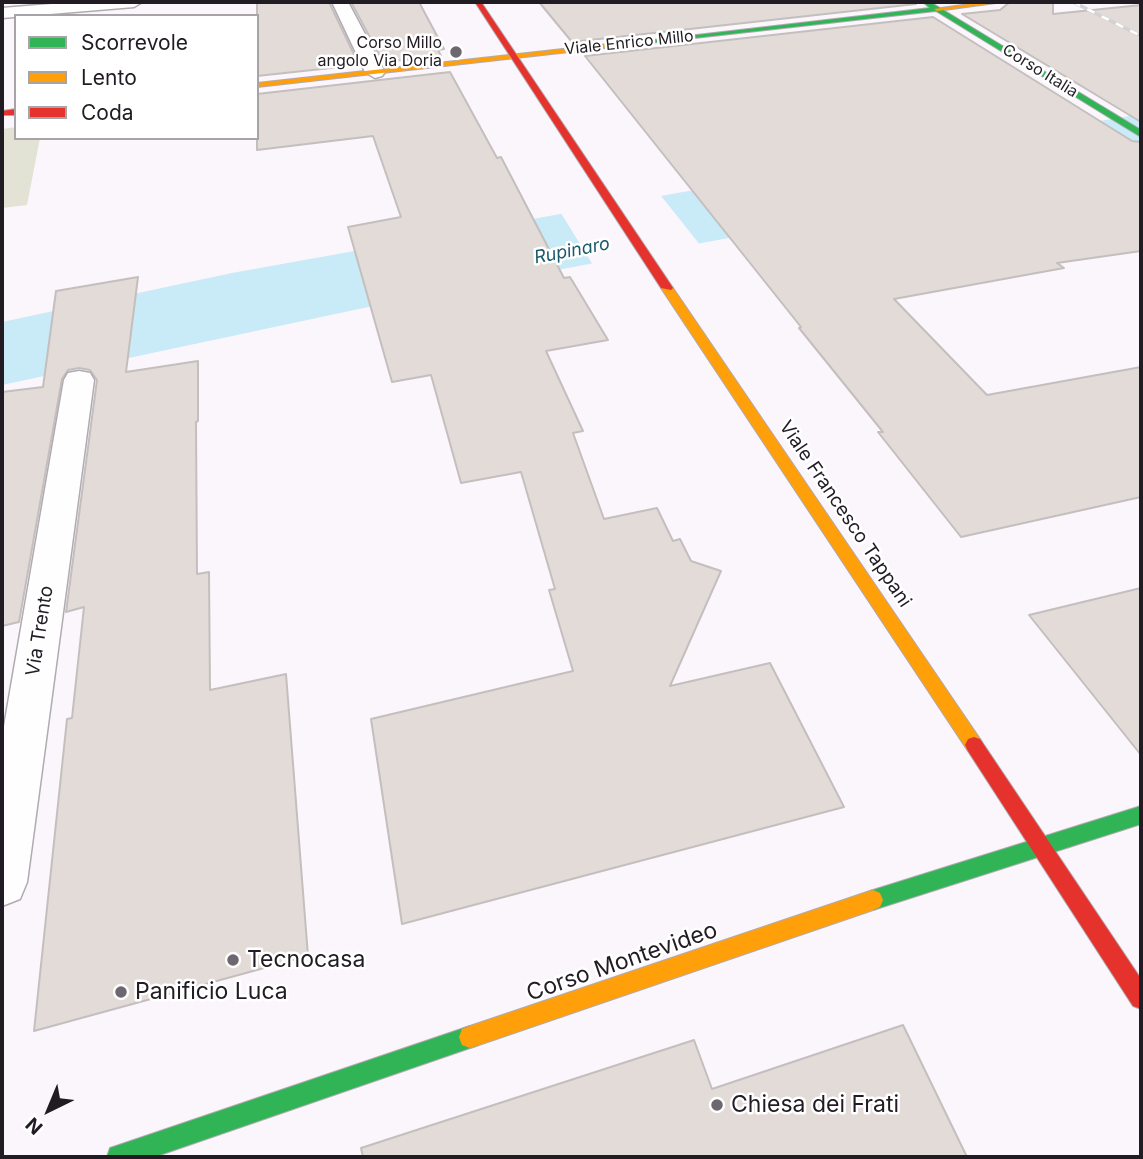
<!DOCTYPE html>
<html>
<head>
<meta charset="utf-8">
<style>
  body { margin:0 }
  #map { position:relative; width:1143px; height:1159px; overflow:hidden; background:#fbf6fc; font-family:Inter,sans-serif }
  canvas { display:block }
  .frame { position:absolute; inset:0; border:4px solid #211c23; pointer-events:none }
  .legend { position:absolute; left:14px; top:14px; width:245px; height:126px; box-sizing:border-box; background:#fff; border:2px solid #a6a4a7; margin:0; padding:9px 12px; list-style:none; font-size:21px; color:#211c23 }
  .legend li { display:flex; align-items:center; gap:14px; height:35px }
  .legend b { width:35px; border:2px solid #a6a4a7 }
  .north { position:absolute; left:14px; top:1075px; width:70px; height:70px; -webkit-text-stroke:5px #fff; paint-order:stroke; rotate:223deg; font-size:19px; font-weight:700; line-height:28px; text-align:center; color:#211c23 }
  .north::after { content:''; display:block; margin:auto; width:24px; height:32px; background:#211c23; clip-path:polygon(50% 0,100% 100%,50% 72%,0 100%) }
</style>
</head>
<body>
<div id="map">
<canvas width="1143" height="1159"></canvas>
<div class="frame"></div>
<ul class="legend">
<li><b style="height:9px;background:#30b455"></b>Scorrevole</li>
<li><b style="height:9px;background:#ff9f0a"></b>Lento</li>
<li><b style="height:9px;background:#e5322d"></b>Coda</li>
</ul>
<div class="north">N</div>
</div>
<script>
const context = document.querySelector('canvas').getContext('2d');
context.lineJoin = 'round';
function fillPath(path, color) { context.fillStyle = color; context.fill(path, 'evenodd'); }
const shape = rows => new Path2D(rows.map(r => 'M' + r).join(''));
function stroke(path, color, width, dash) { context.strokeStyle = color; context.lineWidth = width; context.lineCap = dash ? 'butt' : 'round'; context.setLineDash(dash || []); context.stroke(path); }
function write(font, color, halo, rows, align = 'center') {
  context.font = font + ' Inter,sans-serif'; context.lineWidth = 5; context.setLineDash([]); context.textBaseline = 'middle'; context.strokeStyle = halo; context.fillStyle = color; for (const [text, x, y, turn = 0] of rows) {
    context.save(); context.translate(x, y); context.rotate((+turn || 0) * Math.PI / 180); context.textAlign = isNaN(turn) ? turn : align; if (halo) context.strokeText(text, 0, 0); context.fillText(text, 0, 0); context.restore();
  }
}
const green = shape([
  [16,127,16,138,40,138,27,205,2,208,2,129]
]);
const water = shape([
  [1141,114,1141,161,434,293,2,385,2,322,232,273,683,192]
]);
const pier = shape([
  [658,192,701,246,593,265,559,210]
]);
const building = shape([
  [257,2,329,2,359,65,257,76,257,2],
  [351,2,419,2,444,49,438,50,441,56,383,62,351,2],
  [539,2,915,2,916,4,572,42,539,2],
  [1010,2,1053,2,1053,14,1141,5,1141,122,962,14,1000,10,1010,2],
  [933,17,1132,141,1141,142,1141,251,1057,263,1064,268,894,299,987,395,1141,367,1141,497,961,537,878,432,883,432,799,328,801,327,585,56,933,17],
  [450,72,497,158,501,157,564,278,570,277,608,340,546,351,583,431,573,433,604,519,657,508,673,541,680,539,691,561,721,571,670,686,770,663,844,807,402,924,371,719,573,671,549,590,555,589,521,472,461,483,431,375,392,382,348,227,401,217,373,136,257,150,257,94,450,72],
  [138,277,126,372,198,361,198,421,196,422,197,574,209,572,210,690,286,674,308,956,34,1031,67,719,72,718,84,607,66,612,97,380,90,370,79,368,68,370,62,379,19,622,2,626,2,392,43,387,56,291,138,277],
  [1141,588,1141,755,1029,615,1141,588],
  [903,1025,967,1157,363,1157,361,1148,694,1040,712,1089,903,1025]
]);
const street = shape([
  [76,2,142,2,134,7,2,18,2,8,76,2],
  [332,2,348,2,385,72,382,76,375,78,365,72,332,2],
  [79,371,90,373,94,380,27,882,20,899,2,906,2,738,64,380,68,373,79,371]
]);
const fast = shape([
  [923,2,930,2,1141,130,1141,137,936,11,614,47,610,45,930,8,923,2],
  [1141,806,1141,824,873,910,866,907,863,900,866,893,873,890,1141,806],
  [470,1026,478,1029,481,1037,478,1045,470,1048,154,1157,107,1157,110,1148,119,1145,470,1026]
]);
const slow = shape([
  [984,2,1003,2,937,11,934,9,984,2],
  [617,43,614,47,257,87,257,83,617,43],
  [667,285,673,288,980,739,983,745,980,751,974,753,968,751,661,288,667,285],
  [873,890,880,893,883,900,880,907,873,910,470,1048,462,1045,459,1037,462,1029,470,1026,873,890]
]);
const jam = shape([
  [475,2,481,2,673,288,671,290,661,288,475,2],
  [16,109,16,115,2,115,2,111,16,109],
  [974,737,980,739,1141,979,1141,1009,1133,1006,968,751,965,745,968,739,974,737]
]);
const rail = shape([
  [1073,2,1141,36]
]);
const markers = [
  [456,52,7,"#6d686f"],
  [233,960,7,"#6d686f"],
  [121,992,7,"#6d686f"],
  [717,1105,7,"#6d686f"]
];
const farPoinames = [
  ["Corso Millo",442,43],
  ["angolo Via Doria",442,61]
];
const farStreetnames = [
  ["Viale Enrico Millo",629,43,-6],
  ["Corso Italia",1040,71,32]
];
const farWaternames = [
  ["Rupinaro",572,251,-11]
];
const streetNames = [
  ["Viale Francesco Tappani",845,514,56],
  ["Via Trento",40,631,-81]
];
const nearPoinames = [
  ["Tecnocasa",247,960],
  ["Panificio Luca",135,992],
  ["Chiesa dei Frati",731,1105]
];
const nearStreetnames = [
  ["Corso Montevideo",622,962,-19]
];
fillPath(green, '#e2e3d5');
fillPath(water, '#c9eaf7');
fillPath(pier, '#fbf6fc');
fillPath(building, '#e2dbd7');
stroke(building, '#c4bfbe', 2);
stroke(street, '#b0abb1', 3);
stroke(fast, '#b0abb1', 2);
stroke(slow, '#b0abb1', 2);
stroke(jam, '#b0abb1', 2);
fillPath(street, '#fefeff');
fillPath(fast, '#30b455');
fillPath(slow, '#ff9f0a');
fillPath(jam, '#e5322d');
stroke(rail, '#d3d1d3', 3.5);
stroke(rail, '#fff', 2.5, [8]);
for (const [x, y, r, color] of markers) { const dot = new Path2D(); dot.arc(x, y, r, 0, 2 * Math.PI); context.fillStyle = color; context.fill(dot); stroke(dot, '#fff', 2.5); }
write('16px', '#211c23', '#fff', farPoinames, 'right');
write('16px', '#211c23', '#fff', farStreetnames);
write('italic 18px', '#1a5a6b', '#fff', farWaternames);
write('19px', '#211c23', '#fff', streetNames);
write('23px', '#211c23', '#fff', nearPoinames, 'left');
write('23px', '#211c23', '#fff', nearStreetnames);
</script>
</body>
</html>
